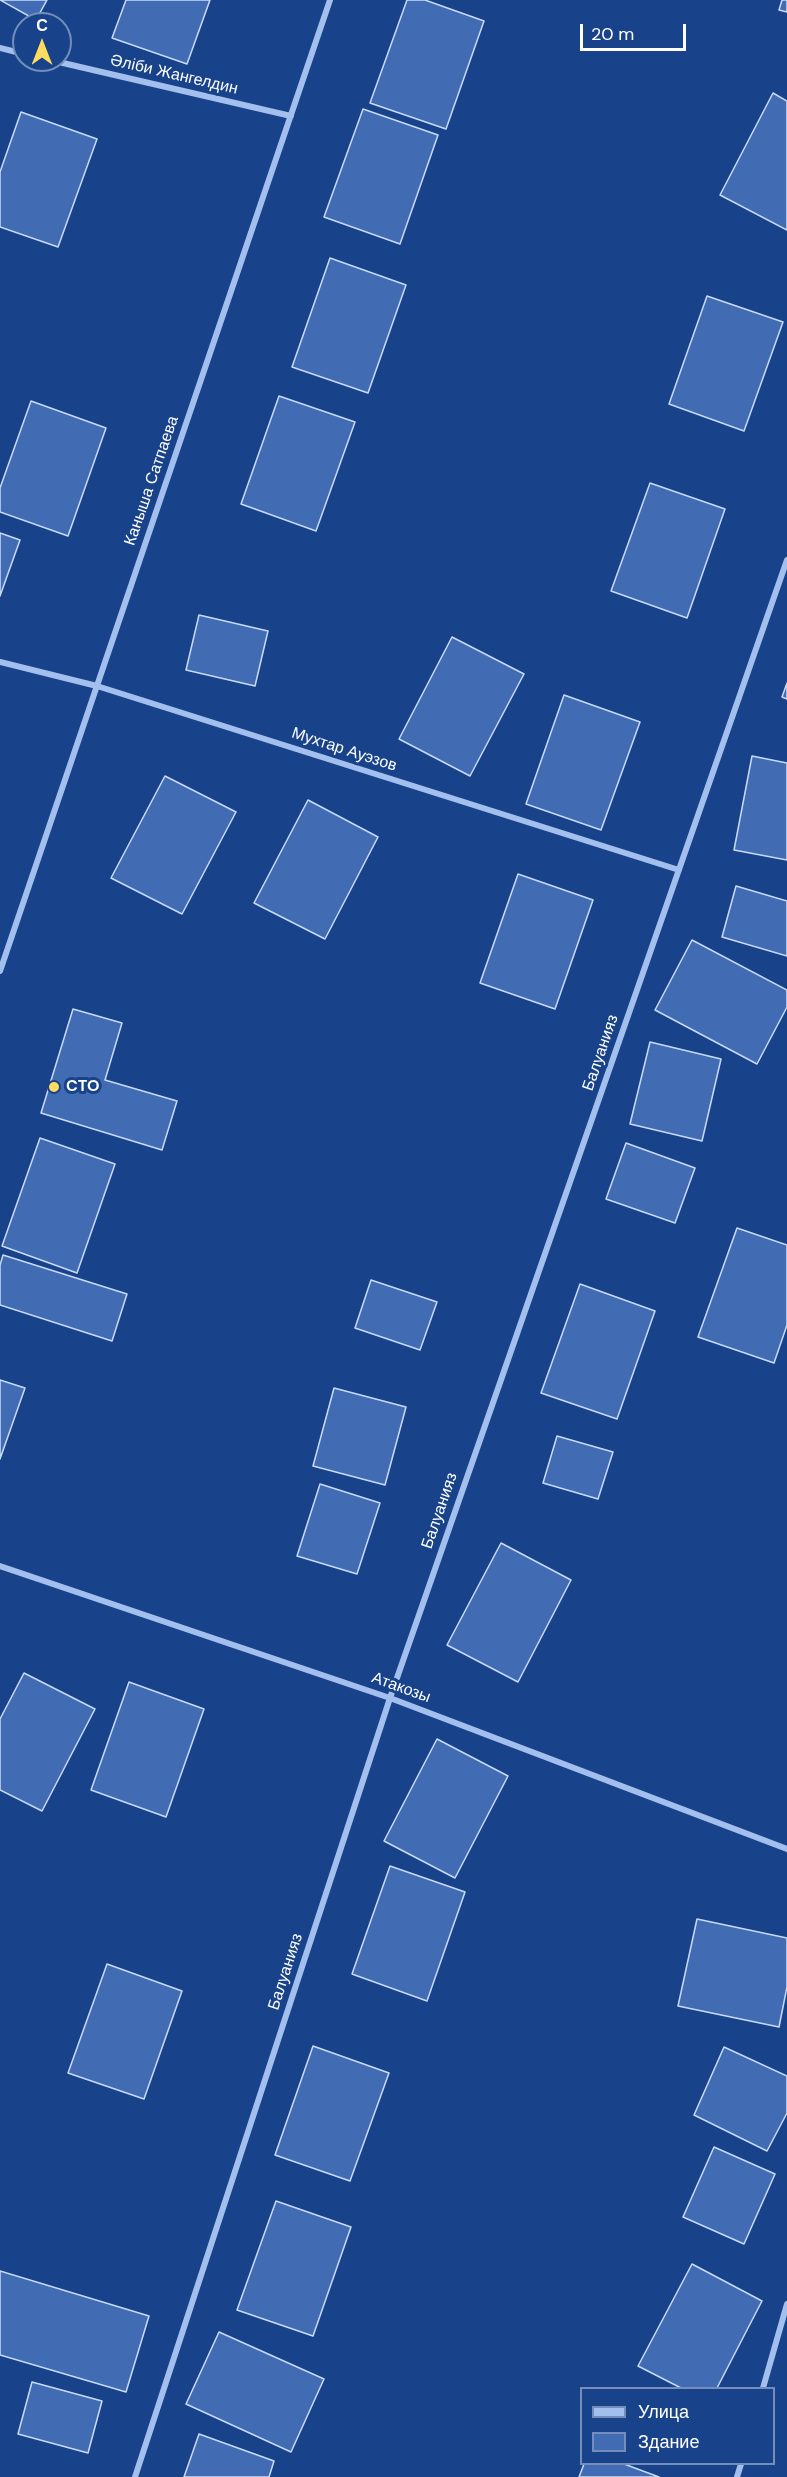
<!DOCTYPE html>
<html>
<head>
<meta charset="utf-8">
<style>
  body { margin:0 }
  #map { position:relative; width:787px; height:2477px; overflow:hidden; background:#18438a; font-family:"DM Sans",sans-serif }
  canvas { display:block }
  .legend { position:absolute; left:580px; top:2387px; width:195px; height:78px; box-sizing:border-box; background:#18438a; border:2px solid #748eb9; margin:0; padding:8px 10px; list-style:none; font-size:18px; color:#fff }
  .legend li { display:flex; align-items:center; gap:12px; height:30px }
  .legend b { width:30px; border:2px solid #748eb9 }
  .north { position:absolute; left:12px; top:12px; width:60px; height:60px; box-sizing:border-box; background:#18438a; border:2px solid #748eb9; border-radius:50%; rotate:0deg; font-size:16px; font-weight:700; line-height:24px; text-align:center; color:#fff }
  .north::after { content:''; display:block; margin:auto; width:21px; height:27px; background:#ffdc5f; clip-path:polygon(50% 0,100% 100%,50% 72%,0 100%) }
  .scale { position:absolute; left:580px; top:24px; width:106px; height:27px; box-sizing:border-box; border:3px solid #fff; border-top:0; padding-left:8px; font-size:18px; line-height:21px; white-space:nowrap; color:#fff; -webkit-text-stroke:4px #18438a; paint-order:stroke }
</style>
</head>
<body>
<div id="map">
<canvas width="787" height="2477"></canvas>
<ul class="legend">
<li><b style="height:8px;background:#a2bfee"></b>Улица</li>
<li><b style="height:16px;background:#416cb3"></b>Здание</li>
</ul>
<div class="north">С</div>
<div class="scale">20 m</div>
</div>
<script>
const context = document.querySelector('canvas').getContext('2d');
context.lineJoin = 'round';
function fillPath(path, color) { context.fillStyle = color; context.fill(path, 'evenodd'); }
const shape = rows => new Path2D(rows.map(r => 'M' + r).join(''));
function stroke(path, color, width, dash) { context.strokeStyle = color; context.lineWidth = width; context.lineCap = dash ? 'butt' : 'round'; context.setLineDash(dash || []); context.stroke(path); }
function write(font, color, halo, rows, align = 'center') {
  context.font = font + ' "DM Sans",sans-serif'; context.lineWidth = 6; context.setLineDash([]); context.textBaseline = 'middle'; context.strokeStyle = halo; context.fillStyle = color; for (const [text, x, y, turn = 0] of rows) {
    context.save(); context.translate(x, y); context.rotate((+turn || 0) * Math.PI / 180); context.textAlign = isNaN(turn) ? turn : align; if (halo) context.strokeText(text, 0, 0); context.fillText(text, 0, 0); context.restore();
  }
}
const building = shape([
  [0,0,47,0,36,20,0,0],
  [126,0,210,0,187,64,112,38,126,0],
  [407,0,425,0,484,21,446,129,370,103,407,0],
  [782,0,787,0,787,12,779,10,782,0],
  [773,93,787,101,787,230,720,195,773,93],
  [363,109,438,135,400,244,324,217,363,109],
  [21,112,97,139,58,247,0,227,0,172,21,112],
  [330,258,406,285,368,393,292,367,330,258],
  [707,296,783,322,744,431,669,404,707,296],
  [279,396,355,422,316,531,241,504,279,396],
  [31,401,106,428,68,536,0,512,0,488,31,401],
  [650,483,725,509,687,618,611,591,650,483],
  [0,533,20,540,0,596,0,533],
  [199,615,268,631,255,686,186,670,199,615],
  [452,637,524,674,470,776,399,739,452,637],
  [787,683,787,699,782,697,787,683],
  [564,695,640,722,601,830,526,804,564,695],
  [752,756,787,763,787,860,734,850,752,756],
  [165,776,236,812,182,914,111,878,165,776],
  [308,800,378,837,325,939,254,903,308,800],
  [518,874,593,900,555,1009,480,983,518,874],
  [736,886,787,901,787,956,722,937,736,886],
  [692,940,787,990,787,1007,757,1064,655,1010,692,940],
  [73,1009,122,1023,105,1080,177,1101,162,1150,41,1113,73,1009],
  [650,1042,721,1059,702,1141,630,1124,650,1042],
  [40,1138,115,1164,77,1273,2,1246,40,1138],
  [626,1143,695,1168,675,1223,606,1199,626,1143],
  [737,1228,787,1245,787,1325,774,1363,698,1337,737,1228],
  [3,1255,127,1294,112,1341,0,1305,0,1265,3,1255],
  [371,1280,437,1302,420,1350,355,1328,371,1280],
  [580,1284,655,1311,617,1419,541,1393,580,1284],
  [0,1380,25,1388,0,1459,0,1380],
  [334,1388,406,1407,385,1485,313,1466,334,1388],
  [557,1436,613,1452,598,1499,543,1483,557,1436],
  [320,1484,380,1503,357,1574,297,1556,320,1484],
  [501,1543,571,1580,518,1682,447,1645,501,1543],
  [24,1673,95,1709,42,1811,0,1790,0,1719,24,1673],
  [129,1682,204,1709,166,1817,91,1790,129,1682],
  [437,1739,508,1776,455,1878,384,1841,437,1739],
  [390,1866,465,1892,427,2001,352,1974,390,1866],
  [697,1919,787,1938,787,1987,779,2027,678,2006,697,1919],
  [107,1964,182,1991,144,2099,68,2073,107,1964],
  [313,2046,389,2073,350,2181,275,2155,313,2046],
  [724,2047,787,2076,787,2113,767,2151,694,2115,724,2047],
  [714,2147,775,2174,744,2244,683,2217,714,2147],
  [276,2201,351,2227,313,2336,237,2310,276,2201],
  [692,2264,762,2301,717,2388,681,2388,638,2366,692,2264],
  [0,2271,149,2316,126,2392,0,2355,0,2271],
  [219,2332,324,2379,291,2452,186,2404,219,2332],
  [32,2382,102,2401,88,2453,18,2434,32,2382],
  [199,2434,274,2461,269,2477,184,2477,199,2434],
  [584,2464,624,2464,659,2477,579,2477,584,2464]
]);
const street = shape([
  [0,48,24,54],
  [50,60,291,116],
  [0,662,97,686,679,870],
  [0,971,330,0],
  [0,1566,390,1698,787,1849],
  [763,2388,787,2304],
  [135,2477,390,1698,787,560],
  [737,2477,741,2464]
]);
const markers = [
  [54,1087,6,"#ffdc5f"]
];
const streetNames = [
  ["Әліби Жангелдин",174,75,13],
  ["Каныша Сатпаева",152,481,-71],
  ["Мухтар Ауэзов",344,750,18],
  ["Балуанияз",601,1053,-71],
  ["Балуанияз",440,1511,-71],
  ["Атакозы",401,1688,20],
  ["Балуанияз",286,1972,-72]
];
const poiNames = [
  ["CTO",66,1087]
];
fillPath(building, '#416cb3');
stroke(building, '#c8dbfa', 1.5);
stroke(street, '#a2bfee', 6);
for (const [x, y, r, color] of markers) { const dot = new Path2D(); dot.arc(x, y, r, 0, 2 * Math.PI); context.fillStyle = color; context.fill(dot); stroke(dot, '#18438a', 2); }
write('16px', '#fff', '#18438a', streetNames);
write('bold 16px', '#fff', '#18438a', poiNames, 'left');
</script>
</body>
</html>
